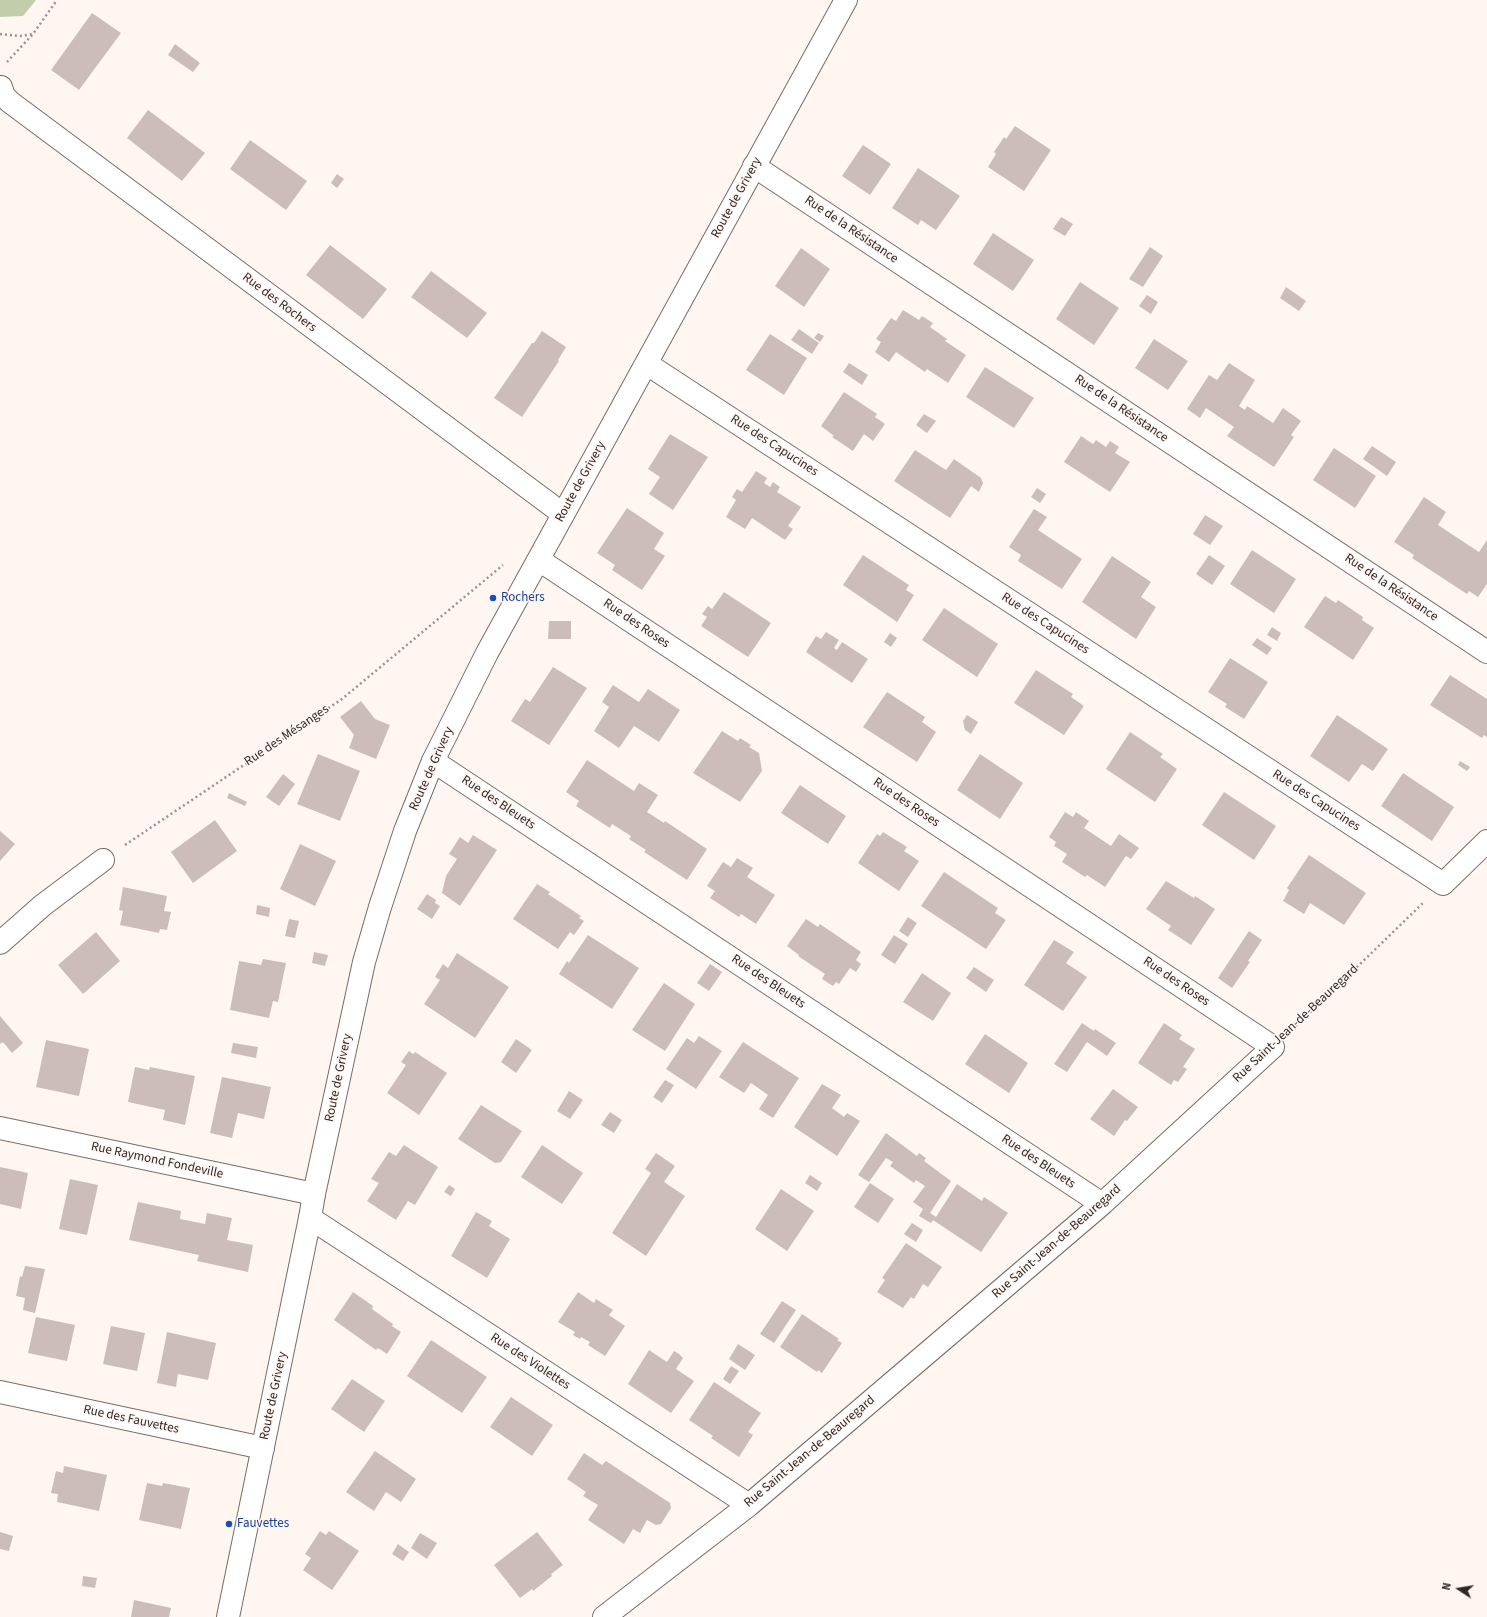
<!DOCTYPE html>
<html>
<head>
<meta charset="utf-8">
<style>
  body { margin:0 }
  #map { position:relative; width:1487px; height:1617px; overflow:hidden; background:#fff6f2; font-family:"Source Sans 3",sans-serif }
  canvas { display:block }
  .north { position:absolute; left:1439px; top:1569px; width:40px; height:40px; -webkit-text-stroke:3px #fff6f2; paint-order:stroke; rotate:282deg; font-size:11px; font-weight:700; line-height:16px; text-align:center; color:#2e2826 }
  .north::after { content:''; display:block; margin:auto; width:14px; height:18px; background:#2e2826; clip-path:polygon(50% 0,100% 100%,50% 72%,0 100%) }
</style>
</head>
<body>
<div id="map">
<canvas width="1487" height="1617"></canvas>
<div class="north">N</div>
</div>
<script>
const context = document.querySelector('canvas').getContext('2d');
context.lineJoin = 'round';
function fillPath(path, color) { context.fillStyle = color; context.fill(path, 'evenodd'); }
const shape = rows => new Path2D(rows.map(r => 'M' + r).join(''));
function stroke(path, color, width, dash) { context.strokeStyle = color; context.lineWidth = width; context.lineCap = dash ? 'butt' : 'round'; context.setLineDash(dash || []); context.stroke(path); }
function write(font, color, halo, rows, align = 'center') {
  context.font = font + ' "Source Sans 3",sans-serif'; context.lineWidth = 3; context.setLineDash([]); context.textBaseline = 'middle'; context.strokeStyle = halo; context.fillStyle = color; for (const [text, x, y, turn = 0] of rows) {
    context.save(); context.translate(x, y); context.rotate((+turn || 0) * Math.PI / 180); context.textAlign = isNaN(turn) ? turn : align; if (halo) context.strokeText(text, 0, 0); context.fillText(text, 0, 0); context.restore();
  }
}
const green = shape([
  [0,0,36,0,23,16,0,17]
]);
const building = shape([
  [92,13,121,33,79,90,51,70],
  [175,44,200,63,193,72,168,55],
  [148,110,205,153,182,181,127,138],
  [1015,126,1051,150,1024,191,988,167,996,154,994,152,1004,137,1006,139],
  [250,140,307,181,286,210,230,169],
  [863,145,891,164,870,195,842,176],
  [918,168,960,196,936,230,921,220,918,225,892,208],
  [337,174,344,179,337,188,331,183],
  [1061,217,1073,224,1065,236,1053,229],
  [993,233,1034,260,1013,291,973,264],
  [330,245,387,289,363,319,306,275],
  [1150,247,1163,256,1143,287,1129,279],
  [801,248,830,269,804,307,775,286],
  [431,271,487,313,467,338,411,297],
  [1080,282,1119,308,1094,345,1056,319],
  [1286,287,1306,301,1299,311,1280,298],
  [1147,295,1158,302,1151,314,1139,306],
  [903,310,919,320,922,316,933,323,930,327,947,339,945,341,966,355,948,383,927,369,925,372,896,352,889,362,875,352,881,342,876,339,891,318,896,321],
  [799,329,819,343,812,354,791,340],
  [542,331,566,347,558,360,559,361,522,417,494,398,532,343,534,343],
  [818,333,824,336,820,342,814,338],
  [770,334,807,358,784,395,746,370],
  [1154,339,1188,361,1168,390,1135,368],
  [849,363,868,375,862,385,843,372],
  [1229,363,1255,380,1239,406,1245,410,1247,406,1273,423,1283,408,1301,421,1291,435,1294,437,1274,467,1227,436,1234,427,1206,408,1200,418,1187,409,1209,375,1217,380],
  [985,367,1034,398,1014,428,966,397],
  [844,392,877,414,875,417,885,424,873,441,864,434,853,451,832,437,834,436,821,426],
  [924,414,936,421,927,433,916,425],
  [670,434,708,457,673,510,649,494,660,477,648,469],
  [1081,436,1093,444,1096,440,1106,447,1110,441,1119,447,1115,453,1130,462,1110,492,1064,462],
  [1372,446,1396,462,1387,476,1363,459],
  [1334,448,1376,476,1355,508,1313,480],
  [915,450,946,470,954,459,981,478,983,483,979,492,971,486,950,518,894,481],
  [756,471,767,478,764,483,770,487,773,482,780,487,777,492,801,507,788,526,793,529,785,540,752,518,745,529,726,517,736,500,732,497,737,489,742,492],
  [1037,488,1046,494,1040,503,1031,497],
  [1424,497,1446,512,1438,525,1479,552,1487,540,1487,584,1478,597,1469,591,1467,594,1412,558,1414,555,1394,542],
  [627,508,664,533,654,549,665,556,642,590,612,570,615,565,597,553],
  [1034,509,1047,517,1038,530,1082,559,1062,589,1018,561,1021,555,1009,547],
  [1205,515,1223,526,1210,545,1193,534],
  [1252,550,1296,579,1274,613,1230,584],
  [863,555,909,585,906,590,914,595,897,622,843,585],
  [1209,555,1225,566,1212,585,1196,574],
  [1112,556,1151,582,1141,597,1156,607,1136,639,1082,602],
  [724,592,771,623,748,657,701,626,707,617,702,614,708,606,712,609],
  [1325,596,1336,603,1338,600,1363,617,1362,620,1374,628,1353,660,1304,627],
  [944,608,998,644,977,677,922,640],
  [549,621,571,621,571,639,548,639],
  [1272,627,1281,633,1277,641,1267,635],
  [826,632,839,640,834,648,837,650,842,642,868,659,852,683,806,652,816,636,821,639],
  [890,633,897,638,891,647,884,642],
  [1257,638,1272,648,1267,655,1252,645],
  [1230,658,1268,682,1244,719,1225,707,1227,704,1208,692],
  [553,667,587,688,549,745,511,721,525,699,530,702],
  [1036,670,1073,694,1071,697,1084,706,1064,735,1014,703],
  [1450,675,1487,699,1487,737,1484,735,1482,738,1430,705],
  [613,685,639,702,648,689,680,710,659,742,634,726,619,748,594,731,609,707,602,702],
  [887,692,925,717,922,722,936,732,917,762,863,727],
  [361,701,375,719,390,725,376,759,349,748,354,735,340,717],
  [967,715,978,722,971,734,965,730,963,721],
  [1337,715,1388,749,1373,771,1362,764,1349,782,1310,756],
  [722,731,738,741,740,738,751,745,749,747,759,753,762,771,740,802,693,773],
  [1130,732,1163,754,1160,757,1177,769,1155,802,1106,769],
  [318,754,360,771,340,821,297,804],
  [980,754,1023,783,1000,819,957,790],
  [587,760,634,791,639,783,658,795,647,812,664,823,665,821,707,849,687,880,644,852,646,850,629,839,631,836,612,824,610,828,576,806,579,801,566,792],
  [1460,761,1470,767,1467,771,1458,765],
  [1403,773,1454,807,1432,841,1381,806],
  [283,774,295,784,279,806,266,797],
  [800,785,846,816,828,844,781,813],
  [1224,792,1276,826,1254,860,1202,825],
  [229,793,247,802,245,806,227,798],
  [1065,812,1073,817,1076,812,1089,821,1084,828,1111,846,1119,834,1139,848,1131,859,1126,856,1105,887,1087,875,1085,877,1062,862,1067,854,1054,846,1056,842,1049,837],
  [215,820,237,851,193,883,171,852],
  [0,831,15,844,0,861],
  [883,832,907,847,904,851,919,861,899,891,858,863,877,834,880,836],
  [473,835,497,850,460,906,442,893,446,876,457,859,449,854,460,837,468,843],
  [300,844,336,861,315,906,280,889],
  [1309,855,1366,893,1344,925,1310,903,1304,914,1283,901,1289,890,1287,888],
  [737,858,753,868,747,877,775,895,756,924,741,914,739,917,710,898,715,891,707,886,723,862,731,867],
  [944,872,998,908,995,913,1006,920,986,949,921,906],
  [1166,881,1194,898,1195,896,1215,909,1191,945,1168,930,1171,926,1146,909],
  [537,884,550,892,548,894,581,916,579,918,584,921,574,935,570,932,558,949,513,919],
  [123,887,167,896,164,911,171,912,167,930,160,929,159,933,120,925,123,911,119,910],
  [427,894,436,900,435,903,440,906,432,919,417,909],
  [257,905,270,908,269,917,256,914],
  [908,917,917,923,908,937,899,931],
  [289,919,299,921,295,938,285,936],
  [806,919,818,927,820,924,861,952,856,960,861,964,856,972,850,968,839,984,836,982,833,986,822,979,825,974,798,956,799,955,787,946],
  [1249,931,1262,940,1248,961,1250,962,1232,988,1218,978],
  [96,932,120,961,83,994,58,965],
  [588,935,639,968,612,1009,559,974,567,961,569,963],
  [894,935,908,944,895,964,881,955],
  [1054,940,1074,952,1066,963,1087,977,1063,1011,1024,985],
  [314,952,328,955,325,966,312,963],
  [457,953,509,987,475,1038,424,1004,440,980,435,977,443,964,448,968],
  [263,959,286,963,278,1002,273,1001,269,1018,230,1010,239,961,261,965],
  [710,964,722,972,709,991,697,983],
  [974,967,994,980,986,992,966,978],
  [922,973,951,993,933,1021,903,1002],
  [664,983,695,1004,665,1051,632,1030],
  [0,1016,23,1043,12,1053,3,1042,0,1044],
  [1082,1023,1094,1031,1095,1029,1116,1043,1107,1056,1087,1042,1067,1072,1054,1064],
  [1164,1023,1182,1035,1179,1039,1195,1049,1183,1067,1187,1069,1178,1082,1174,1080,1171,1085,1138,1063],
  [985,1034,1028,1063,1009,1093,965,1064],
  [699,1036,722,1051,696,1089,666,1069,687,1038,694,1043],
  [516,1039,532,1050,516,1073,501,1062],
  [46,1040,89,1049,79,1096,36,1087],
  [743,1042,799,1078,773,1118,759,1109,768,1095,751,1083,744,1093,719,1077],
  [233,1043,258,1047,256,1058,231,1053],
  [409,1051,413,1054,415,1052,447,1073,419,1115,387,1093,406,1065,401,1062],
  [135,1067,149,1070,150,1067,195,1076,185,1125,163,1120,165,1110,128,1102],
  [222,1077,271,1087,264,1119,238,1113,232,1138,210,1133],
  [665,1080,674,1085,662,1103,653,1097],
  [822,1084,841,1095,832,1108,844,1117,847,1113,860,1121,837,1156,794,1127],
  [1113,1089,1138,1107,1127,1121,1125,1120,1114,1136,1090,1119],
  [569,1091,583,1100,570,1119,557,1111],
  [481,1105,522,1131,501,1162,495,1163,458,1139],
  [610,1112,622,1120,614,1133,601,1125],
  [886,1133,917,1156,919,1153,926,1158,924,1161,951,1181,930,1213,936,1217,957,1184,982,1201,984,1197,1008,1213,981,1252,933,1220,931,1223,919,1216,923,1209,913,1202,925,1186,916,1180,914,1183,890,1166,893,1162,886,1158,869,1182,858,1175],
  [404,1145,438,1167,415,1205,408,1201,396,1220,367,1201,379,1183,371,1179,389,1152,396,1156],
  [542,1145,583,1173,562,1204,521,1177],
  [656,1153,675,1166,664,1182,685,1196,646,1256,612,1233,651,1173,645,1169],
  [0,1167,28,1173,21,1209,0,1204],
  [810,1175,822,1183,817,1191,805,1183],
  [70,1179,98,1185,87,1235,59,1229],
  [870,1183,894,1199,878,1223,854,1207],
  [449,1185,455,1189,451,1196,444,1192],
  [781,1189,814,1211,787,1251,755,1229],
  [138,1202,181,1211,180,1219,205,1224,207,1213,232,1218,227,1240,253,1245,248,1272,197,1261,199,1255,129,1240],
  [476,1212,492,1221,489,1226,510,1239,487,1278,451,1256],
  [912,1223,923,1230,916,1242,904,1234],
  [906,1243,942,1267,928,1287,923,1284,914,1299,911,1297,903,1308,877,1292,885,1280,882,1278],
  [25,1266,45,1269,35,1313,23,1310,25,1298,16,1296,20,1276,22,1277],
  [353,1292,373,1306,372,1309,393,1324,392,1326,401,1332,387,1354,378,1348,376,1350,334,1320],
  [578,1292,594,1303,596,1299,613,1310,609,1315,625,1326,605,1356,588,1345,590,1342,581,1337,580,1339,573,1335,575,1332,558,1322],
  [782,1301,796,1310,774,1343,760,1334],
  [802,1314,839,1339,837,1340,842,1343,822,1373,818,1370,817,1372,780,1347],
  [36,1317,75,1325,67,1361,28,1353],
  [111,1326,145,1333,137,1371,103,1364],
  [167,1332,216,1343,208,1380,178,1374,176,1387,157,1383],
  [431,1340,487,1377,462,1413,407,1376],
  [738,1344,755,1355,745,1370,729,1359],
  [649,1350,667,1362,674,1351,679,1354,683,1358,676,1369,694,1381,671,1413,628,1384],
  [731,1366,739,1371,730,1384,723,1379],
  [352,1379,385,1401,364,1432,331,1409],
  [714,1382,761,1413,748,1432,753,1435,739,1457,711,1438,713,1436,689,1420],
  [511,1397,553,1425,532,1456,490,1427],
  [375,1451,416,1479,401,1502,386,1492,374,1511,346,1492],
  [584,1453,602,1465,606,1461,670,1503,671,1508,661,1524,656,1525,647,1520,640,1533,633,1529,624,1544,588,1520,598,1505,583,1496,586,1492,567,1479],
  [64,1466,107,1475,99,1511,57,1502,58,1494,51,1493,56,1471,63,1473],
  [147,1483,162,1486,163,1483,190,1488,181,1529,139,1520],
  [320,1531,326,1535,329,1531,359,1551,332,1590,303,1570,311,1558,305,1554],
  [0,1532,13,1536,9,1551,0,1549],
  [537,1532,563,1565,551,1574,552,1576,533,1591,532,1589,520,1598,494,1565],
  [420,1533,437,1543,427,1559,411,1548],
  [398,1544,409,1552,403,1561,392,1554],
  [83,1576,97,1578,95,1588,82,1586],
  [134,1600,171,1608,169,1617,131,1617]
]);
const path = shape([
  [0,34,20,36,33,34],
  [7,62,33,34,57,0],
  [125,845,342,699,503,565],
  [1292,1030,1423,903]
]);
const minor = shape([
  [1,87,4,96,10,102,563,514],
  [754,166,1487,652],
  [647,364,1443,884,1487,841],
  [539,560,1273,1047,1102,1204,749,1505,604,1617],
  [433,761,1102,1204],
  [0,943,43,905,103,860],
  [0,1128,314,1194],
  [310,1218,749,1505],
  [0,1392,263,1448]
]);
const tertiary = shape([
  [228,1617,310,1218,314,1194,364,962,380,907,405,831,433,761,487,653,846,0]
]);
const markers = [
  [493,598,4,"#1a4fb4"],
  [229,1524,4,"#1a4fb4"]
];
const streetNames = [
  ["Route de Grivery",737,198,-61],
  ["Rue de la Résistance",851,230,34],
  ["Rue des Rochers",279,303,37],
  ["Rue de la Résistance",1121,409,34],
  ["Rue des Capucines",774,446,33],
  ["Route de Grivery",581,482,-61],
  ["Rue de la Résistance",1391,588,34],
  ["Rue des Roses",636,624,34],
  ["Rue des Capucines",1045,624,33],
  ["Rue des Mésanges",287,736,-34],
  ["Route de Grivery",432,769,-66],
  ["Rue des Capucines",1316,801,33],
  ["Rue des Bleuets",498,803,34],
  ["Rue des Roses",906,803,34],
  ["Rue des Bleuets",768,982,34],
  ["Rue des Roses",1176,982,34],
  ["Rue Saint-Jean-de-Beauregard",1296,1024,-43],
  ["Route de Grivery",339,1078,-78],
  ["Rue Raymond Fondeville",157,1161,12],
  ["Rue des Bleuets",1038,1162,34],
  ["Rue Saint-Jean-de-Beauregard",1057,1242,-41],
  ["Rue des Violettes",530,1362,33],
  ["Route de Grivery",274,1396,-78],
  ["Rue des Fauvettes",131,1420,12],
  ["Rue Saint-Jean-de-Beauregard",810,1452,-40]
];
const transitNames = [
  ["Rochers",501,598],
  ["Fauvettes",237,1524]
];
fillPath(green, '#c2ceab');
fillPath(building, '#cdbdba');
stroke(minor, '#796c66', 24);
stroke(tertiary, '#796c66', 24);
stroke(path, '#9a9390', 2.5, [2, 3]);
stroke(minor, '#fff', 22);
stroke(tertiary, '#fff', 22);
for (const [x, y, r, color] of markers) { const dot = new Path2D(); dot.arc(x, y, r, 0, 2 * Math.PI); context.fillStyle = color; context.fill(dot); stroke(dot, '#fff6f2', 1.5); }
write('13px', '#2e2826', '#fff6f2', streetNames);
write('13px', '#164399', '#fff6f2', transitNames, 'left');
</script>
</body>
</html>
